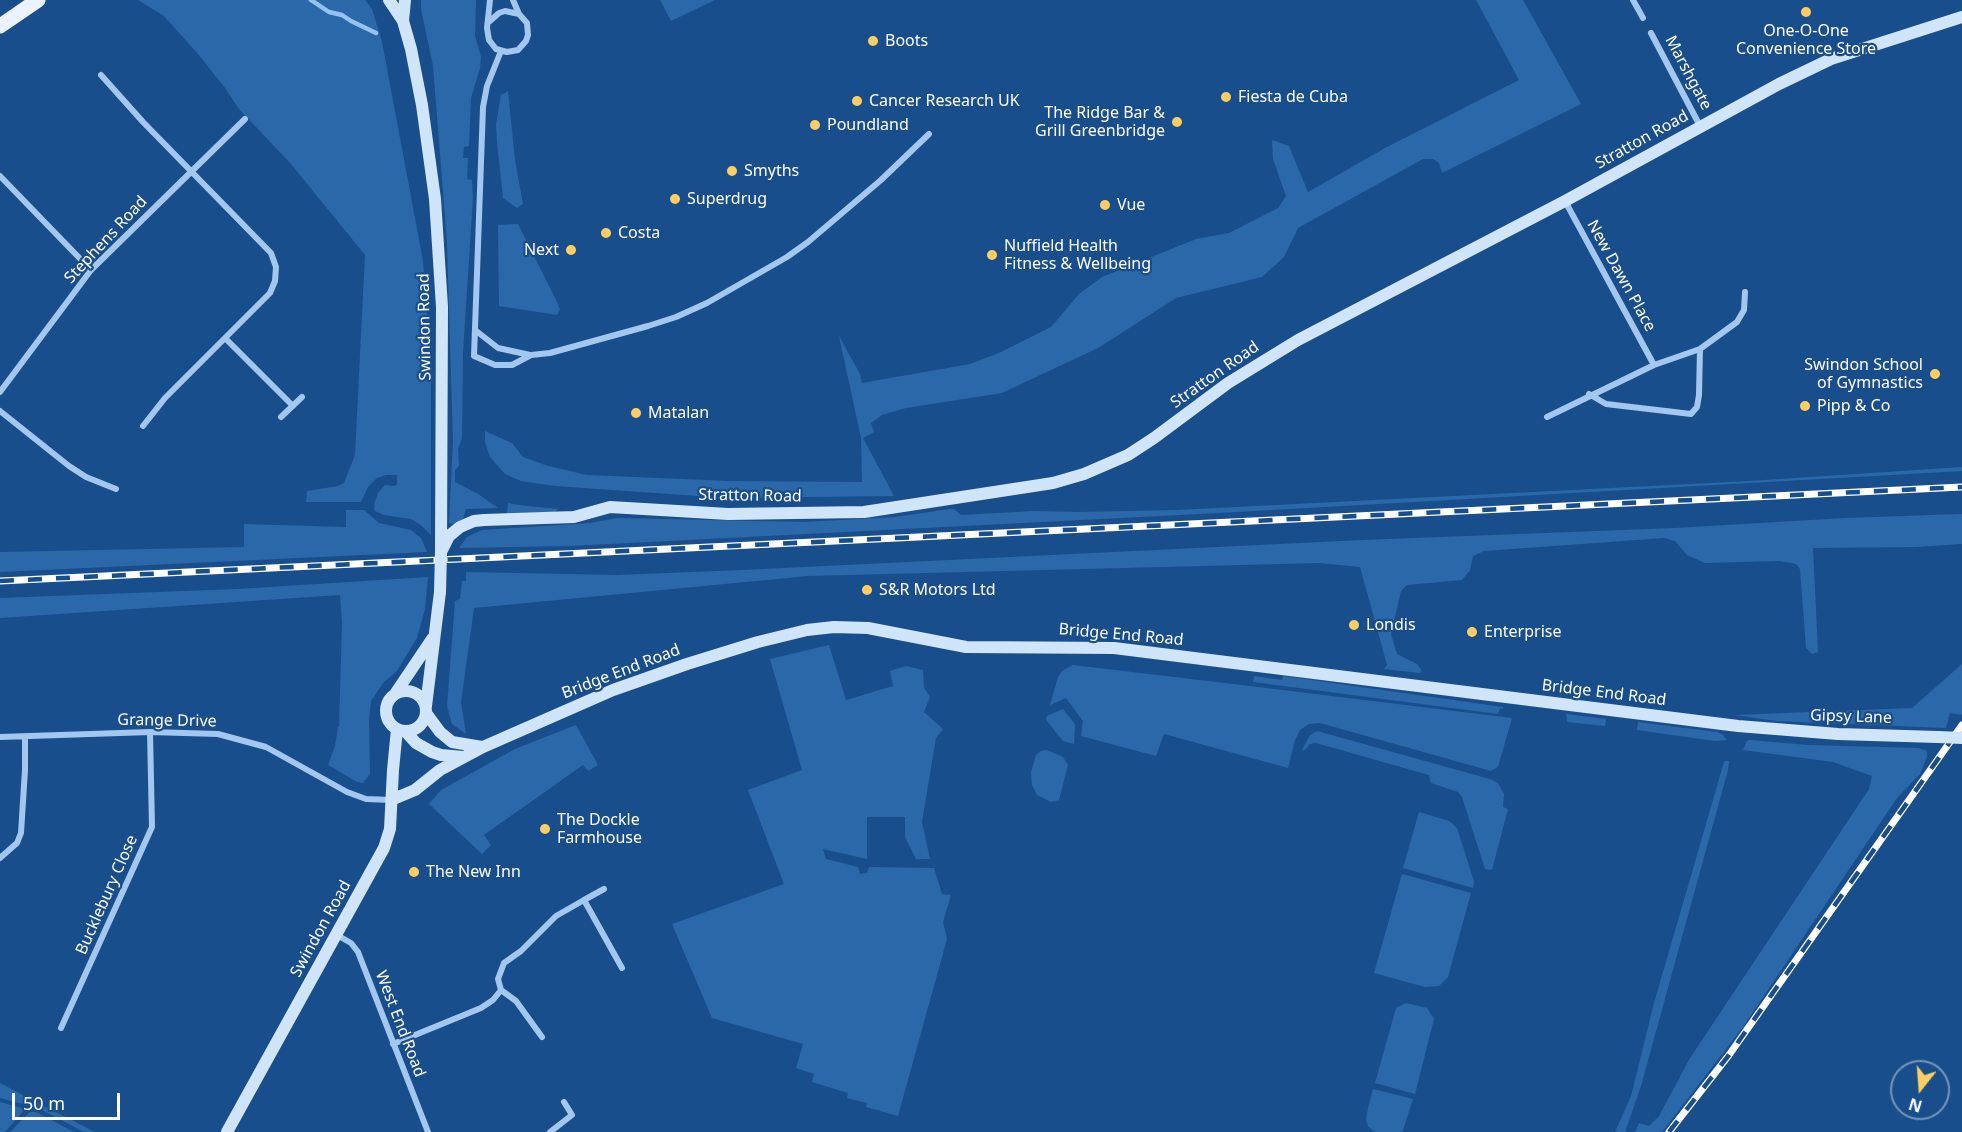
<!DOCTYPE html>
<html>
<head>
<meta charset="utf-8">
<style>
  body { margin:0 }
  #map { position:relative; width:1962px; height:1132px; overflow:hidden; background:#194e8c; font-family:"Noto Sans",sans-serif }
  canvas { display:block }
  .north { position:absolute; left:1890px; top:1060px; width:60px; height:60px; box-sizing:border-box; background:#194e8c; border:2px solid #7595ba; border-radius:50%; rotate:197deg; font-size:16px; font-weight:700; line-height:24px; text-align:center; color:#fff }
  .north::after { content:''; display:block; margin:auto; width:21px; height:27px; background:#ffcd60; clip-path:polygon(50% 0,100% 100%,50% 72%,0 100%) }
  .scale { position:absolute; left:12px; top:1093px; width:108px; height:27px; box-sizing:border-box; border:3px solid #fff; border-top:0; padding-left:8px; font-size:18px; line-height:21px; white-space:nowrap; color:#fff; -webkit-text-stroke:4px #194e8c; paint-order:stroke }
</style>
</head>
<body>
<div id="map">
<canvas width="1962" height="1132"></canvas>
<div class="north">N</div>
<div class="scale">50 m</div>
</div>
<script>
const context = document.querySelector('canvas').getContext('2d');
context.lineJoin = 'round';
function fillPath(path, color) { context.fillStyle = color; context.fill(path, 'evenodd'); }
const shape = rows => new Path2D(rows.map(r => 'M' + r).join(''));
function stroke(path, color, width, dash) { context.strokeStyle = color; context.lineWidth = width; context.lineCap = dash ? 'butt' : 'round'; context.setLineDash(dash || []); context.stroke(path); }
function write(font, color, halo, rows, align = 'center') {
  context.font = font + ' "Noto Sans",sans-serif'; context.lineWidth = 4.5; context.setLineDash([]); context.textBaseline = 'middle'; context.strokeStyle = halo; context.fillStyle = color; for (const [text, x, y, turn = 0] of rows) {
    context.save(); context.translate(x, y); context.rotate((+turn || 0) * Math.PI / 180); context.textAlign = isNaN(turn) ? turn : align; if (halo) context.strokeText(text, 0, 0); context.fillText(text, 0, 0); context.restore();
  }
}
const green = shape([
  [138,0,365,0,372,9,382,42,423,261,431,371,431,535,422,526,411,519,384,515,375,511,374,504,378,493,385,485,395,486,397,484,397,475,386,475,377,478,368,487,361,502,306,502,307,491,338,486,344,483,355,455,365,255,291,164,239,109,225,88,198,54,164,16],
  [421,0,476,0,475,36,481,57,480,68,471,98,469,146,464,147,463,158,468,158,467,179,472,180,473,197,463,352,462,438,458,449,459,466,455,470,455,482,478,494,498,508,466,509,463,519,452,524,449,523,453,441,447,242,433,66,421,9],
  [660,0,715,0,671,21],
  [1476,0,1523,0,1581,104,1442,173,1439,163,1433,159,1423,159,1298,228,1284,257,1262,277,1176,298,1098,348,1002,393,906,408,882,415,871,423,874,432,863,438,894,496,727,498,555,486,521,481,505,474,490,457,485,442,485,431,512,443,523,457,548,466,587,475,729,481,862,482,861,438,839,336,860,374,862,383,970,364,999,353,1051,327,1079,294,1102,277,1196,239,1229,233,1278,208,1286,196,1273,159,1272,140,1289,146,1308,192,1387,147,1519,80],
  [508,91,515,160,523,204,517,208,503,198,497,142,496,124,501,95],
  [518,224,556,300,560,309,557,315,499,306,498,225],
  [1962,467,1962,471,1219,513,571,546,459,548,467,537,482,530,590,523,617,518,804,522,895,517,950,509,954,509,961,515,1034,511,1079,512,1177,510,1749,481],
  [508,503,519,505,558,509,555,512,507,514],
  [346,510,364,510,379,523,411,530,421,538,427,552,0,572,0,552,244,547,244,524,346,527],
  [1962,514,1962,544,1916,547,1813,548,1818,652,1812,654,1806,648,1800,569,1796,564,1780,561,1705,563,1687,555,1675,541,1664,538,1484,551,1473,556,1470,570,1462,580,1407,585,1401,591,1391,634,1397,654,1417,664,1422,671,1420,673,1384,669,1387,665,1360,567,1320,563,808,576,474,608,461,702,466,734,452,724,447,706,455,601,460,599,462,581,466,581,466,572,617,575,742,570,1362,540,1675,528,1845,518],
  [428,577,425,609,417,638,397,671,383,683,371,701,369,720,370,774,363,783,357,782,328,765,335,746,338,727,339,727,342,623,340,595,0,618,0,598,238,589],
  [829,645,846,700,893,686,890,671,906,666,923,670,924,688,930,697,924,712,943,729,936,738,922,822,930,859,916,859,905,837,905,817,867,817,867,859,823,849,826,859,858,867,860,874,867,873,869,867,934,868,942,894,951,895,943,922,947,939,898,1116,866,1107,867,1103,847,1098,848,1093,812,1082,814,1074,796,1068,803,1044,712,1018,672,924,784,884,748,790,802,770,770,659],
  [1962,664,1962,714,1961,715,1950,713,1946,728,1776,721,1735,715,1912,708],
  [1073,665,1250,686,1512,718,1498,767,1491,771,1320,723,1309,724,1300,730,1295,740,1288,768,1164,734,1156,756,1081,736,1083,721,1066,698,1050,705,1058,677,1062,671],
  [1254,676,1282,680,1283,676,1503,707,1503,709,1500,708,1498,714,1421,704,1253,682],
  [1063,709,1075,724,1074,744,1063,741,1046,720,1047,716],
  [1566,714,1606,719,1605,726,1567,722],
  [1638,722,1717,732,1723,735,1727,740,1715,741,1637,730],
  [576,725,598,765,588,771,583,765,484,835,491,845,482,854,429,804,441,790,515,749],
  [1317,731,1490,779,1498,783,1504,794,1503,807,1508,809,1492,870,1485,869,1462,797,1458,792,1431,783,1429,775,1316,743,1310,744,1305,750,1302,750,1310,735],
  [1750,740,1808,745,1919,748,1927,751,1927,757,1920,774,1897,798,1743,1027,1662,1132,1635,1132,1639,1123,1649,1126,1659,1116,1690,1058,1869,789,1872,776,1833,762,1743,750,1747,741],
  [1047,750,1063,757,1068,765,1059,800,1051,802,1037,795,1032,785,1031,772,1036,755,1041,751],
  [1726,761,1729,761,1728,770,1641,1086,1625,1132,1615,1132,1631,1096,1654,1003,1724,762],
  [1419,812,1449,821,1457,828,1474,881,1473,888,1403,868],
  [1402,874,1471,893,1448,977,1439,986,1425,987,1374,973],
  [1406,1003,1427,1008,1434,1019,1415,1094,1375,1083,1396,1008],
  [0,1083,38,1103,95,1132,84,1132,38,1108,0,1098],
  [1373,1089,1413,1099,1403,1130,1401,1132,1375,1132,1368,1126,1366,1120,1368,1108],
  [0,1102,25,1109,5,1132,0,1132],
  [30,1112,36,1112,74,1132,10,1132]
]);
const stream = shape([
  [311,0,329,12,342,15,351,21,376,33]
]);
const street = shape([
  [490,0,487,28,489,40,496,49,507,52,518,50,526,41,528,35,527,23,519,14,513,0],
  [1633,0,1643,18],
  [490,21,499,13,505,11,519,14],
  [1651,33,1700,126],
  [501,51,487,86,483,107,474,356,495,365,512,365,531,355,550,353,648,326,676,317,707,303,787,257,808,242,881,180,929,134],
  [101,75,143,122,271,253,276,267,275,281,270,293,165,398,143,426],
  [0,176,91,270],
  [1565,201,1654,365],
  [475,330,498,348,530,355],
  [225,338,293,406],
  [0,392,91,270,245,119],
  [1589,394,1606,404,1691,414,1697,407,1699,395,1700,349],
  [0,411,69,466,86,477,116,489],
  [281,417,302,397],
  [1547,417,1654,365,1700,349,1737,322,1744,310,1745,292],
  [0,737,150,732,218,734,266,747,347,792,366,799,391,800],
  [0,858,17,843,21,833,25,770,25,737],
  [584,900,604,889],
  [337,935,351,943,358,952,428,1132],
  [61,1028,152,827,150,732],
  [542,1037,516,1001,501,990,498,979,504,963,521,951,556,916,584,900,622,968],
  [393,1044,481,1008,493,1000,501,990],
  [550,1132,572,1115,564,1102]
]);
const secondary = shape([
  [389,0,403,21,411,49,422,105,435,199,442,307,441,549],
  [403,21,405,0],
  [441,552,449,536,460,527,474,521,484,520,574,517,610,507,728,514,864,512,1053,483,1084,474,1128,455,1154,438,1228,383,1298,340,1565,201,1779,84,1831,59,1962,17],
  '386 711a20 20 0 1 1 40 0a20 20 0 1 1-40 0Z',
  [395,694,432,639],
  [426,706,440,592],
  [426,713,440,732,452,742,482,747],
  [405,731,416,743,432,752,441,755,463,757],
  [391,800,415,790,440,770,483,747,613,690,687,664,758,642,807,630,834,627,868,628,966,647,1114,648,1738,726,1838,734,1938,737],
  [227,1132,384,848,390,829,393,770,397,729]
]);
const primary = shape([
  [0,26,38,0]
]);
const rail = shape([
  [0,581,1962,487],
  [1669,1132,1729,1055,1962,725]
]);
const secondaryBridge = shape([
  [440,592,441,552],
  [1938,737,1962,738]
]);
const markers = [
  [1806,12,6,"#ffcd60"],
  [873,41,6,"#ffcd60"],
  [1226,97,6,"#ffcd60"],
  [857,101,6,"#ffcd60"],
  [1177,122,6,"#ffcd60"],
  [815,125,6,"#ffcd60"],
  [732,171,6,"#ffcd60"],
  [675,199,6,"#ffcd60"],
  [1105,205,6,"#ffcd60"],
  [606,233,6,"#ffcd60"],
  [571,250,6,"#ffcd60"],
  [992,255,6,"#ffcd60"],
  [1935,374,6,"#ffcd60"],
  [1805,406,6,"#ffcd60"],
  [636,413,6,"#ffcd60"],
  [867,590,6,"#ffcd60"],
  [1354,625,6,"#ffcd60"],
  [1472,632,6,"#ffcd60"],
  [545,829,6,"#ffcd60"],
  [414,872,6,"#ffcd60"]
];
const poiNames = [
  ["One-O-One",1806,31,"center"],
  ["Convenience Store",1806,49,"center"],
  ["Boots",885,41],
  ["Fiesta de Cuba",1238,97],
  ["Cancer Research UK",869,101],
  ["The Ridge Bar &",1165,113,"right"],
  ["Grill Greenbridge",1165,131,"right"],
  ["Poundland",827,125],
  ["Smyths",744,171],
  ["Superdrug",687,199],
  ["Vue",1117,205],
  ["Costa",618,233],
  ["Nuffield Health",1004,246],
  ["Fitness & Wellbeing",1004,264],
  ["Next",559,250,"right"],
  ["Swindon School",1923,365,"right"],
  ["of Gymnastics",1923,383,"right"],
  ["Pipp & Co",1817,406],
  ["Matalan",648,413],
  ["S&R Motors Ltd",879,590],
  ["Londis",1366,625],
  ["Enterprise",1484,632],
  ["The Dockle",557,820],
  ["Farmhouse",557,838],
  ["The New Inn",426,872]
];
const streetNames = [
  ["Marshgate",1688,73,62],
  ["Stratton Road",1642,140,-29],
  ["Stephens Road",106,240,-47],
  ["New Dawn Place",1621,276,61],
  ["Swindon Road",425,327,-91],
  ["Stratton Road",1215,375,-35],
  ["Stratton Road",750,496,1],
  ["Bridge End Road",1121,635,5],
  ["Bridge End Road",621,672,-21],
  ["Bridge End Road",1604,693,7],
  ["Gipsy Lane",1851,717,2],
  ["Grange Drive",167,721,1],
  ["Bucklebury Close",107,895,-66],
  ["Swindon Road",321,929,-61],
  ["West End Road",400,1024,69]
];
fillPath(green, '#2b68aa');
stroke(stream, '#96c2f0', 4.5);
stroke(street, '#a3c7ee', 6);
stroke(secondary, '#d0e4fa', 12);
stroke(primary, '#eaf3ff', 15);
stroke(rail, '#fff', 7);
stroke(rail, '#194e8c', 4.5, [14]);
stroke(secondaryBridge, '#d0e4fa', 12);
for (const [x, y, r, color] of markers) { const dot = new Path2D(); dot.arc(x, y, r, 0, 2 * Math.PI); context.fillStyle = color; context.fill(dot); stroke(dot, '#194e8c', 2); }
write('16px', '#fff', '#194e8c', poiNames, 'left');
write('16px', '#fff', '#194e8c', streetNames);
</script>
</body>
</html>
